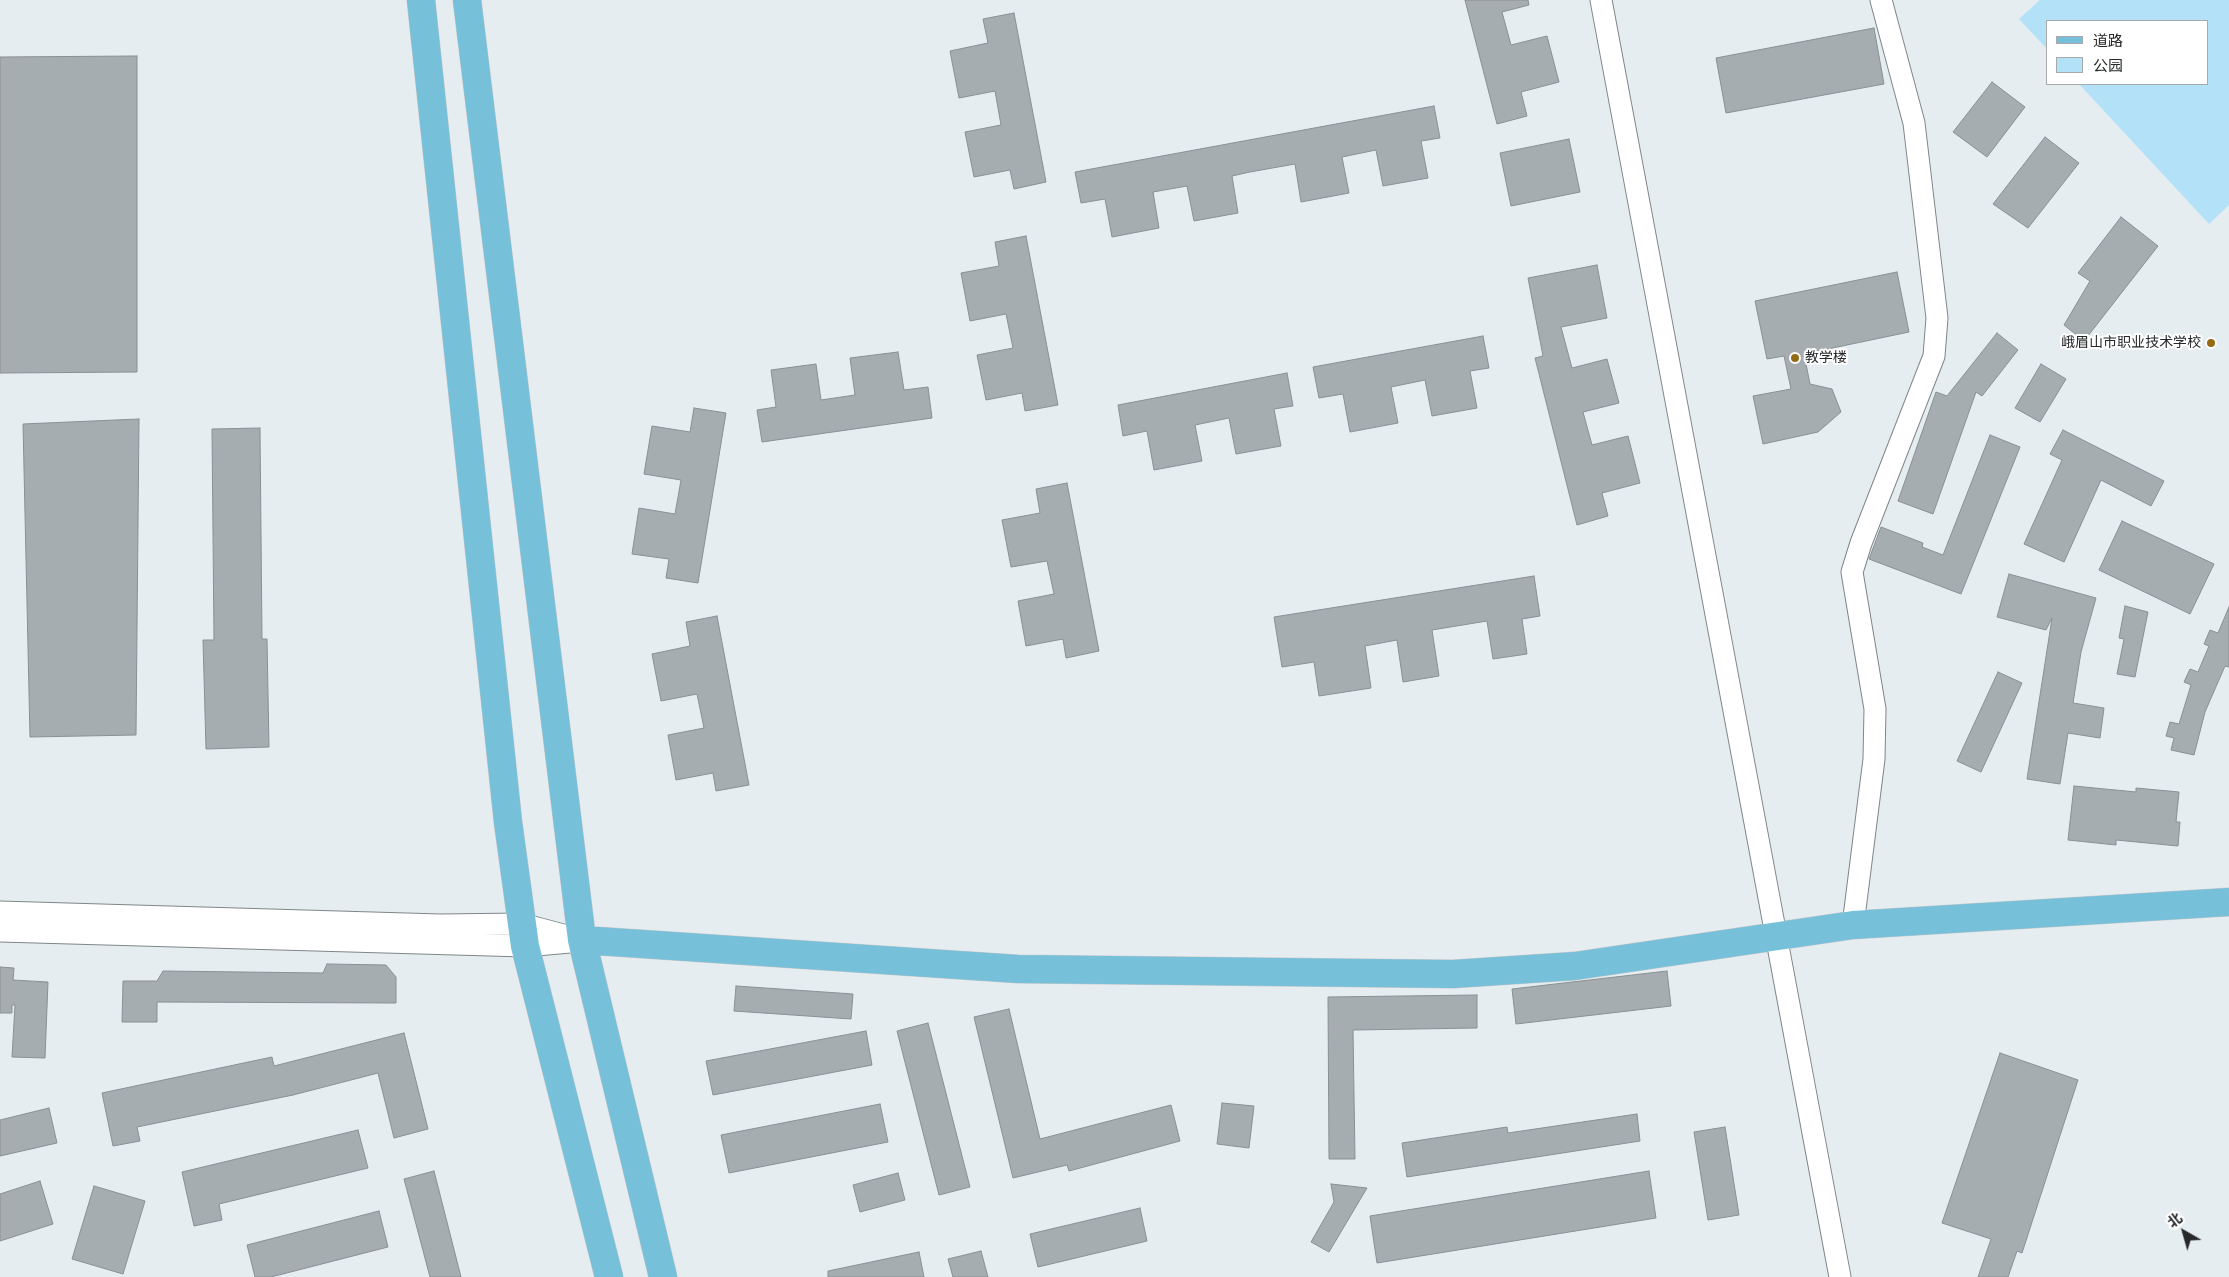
<!DOCTYPE html>
<html>
<head>
<meta charset="utf-8">
<style>
  body { margin:0 }
  #map { position:relative; width:2229px; height:1277px; overflow:hidden; background:#e5edf1; font-family:"Public Sans","Noto Sans SC",sans-serif }
  canvas { display:block }
  .legend { position:absolute; left:2046px; top:20px; width:162px; height:65px; box-sizing:border-box; background:#fff; border:1px solid #a8a9aa; margin:0; padding:6px 9px; list-style:none; font-size:15px; color:#26282a }
  .legend li { display:flex; align-items:center; gap:10px; height:25px }
  .legend b { width:25px; border:1px solid #a8a9aa }
  .north { position:absolute; left:2159px; top:1207px; width:50px; height:50px; -webkit-text-stroke:4px #fff; paint-order:stroke; rotate:322deg; font-size:14px; font-weight:700; line-height:20px; text-align:center; color:#26282a }
  .north::after { content:''; display:block; margin:auto; width:18px; height:22px; background:#26282a; clip-path:polygon(50% 0,100% 100%,50% 72%,0 100%) }
</style>
</head>
<body>
<div id="map">
<canvas width="2229" height="1277"></canvas>
<ul class="legend">
<li><b style="height:6px;background:#76c0da"></b>道路</li>
<li><b style="height:14px;background:#b2e1f8"></b>公园</li>
</ul>
<div class="north">北</div>
</div>
<script>
const context = document.querySelector('canvas').getContext('2d');
context.lineJoin = 'round';
function fillPath(path, color) { context.fillStyle = color; context.fill(path, 'evenodd'); }
const shape = rows => new Path2D(rows.map(r => 'M' + r).join(''));
function stroke(path, color, width, dash) { context.strokeStyle = color; context.lineWidth = width; context.lineCap = dash ? 'butt' : 'round'; context.setLineDash(dash || []); context.stroke(path); }
function write(font, color, halo, rows, align = 'center') {
  context.font = font + ' "Public Sans","Noto Sans SC",sans-serif'; context.lineWidth = 4; context.setLineDash([]); context.textBaseline = 'middle'; context.strokeStyle = halo; context.fillStyle = color; for (const [text, x, y, turn = 0] of rows) {
    context.save(); context.translate(x, y); context.rotate((+turn || 0) * Math.PI / 180); context.textAlign = isNaN(turn) ? turn : align; if (halo) context.strokeText(text, 0, 0); context.fillText(text, 0, 0); context.restore();
  }
}
const green = shape([
  [2040,0,2229,0,2229,205,2209,224,2079,84,2208,84,2208,21,2048,21,2048,50,2019,19]
]);
const building = shape([
  [1465,0,1528,0,1529,5,1502,12,1511,45,1547,36,1559,82,1521,92,1527,116,1497,124,1465,0],
  [1014,13,1046,182,1014,189,1010,170,974,177,965,132,1001,125,995,91,959,98,950,51,988,43,983,19,1014,13],
  [1874,28,1884,84,1726,113,1716,58,1874,28],
  [137,56,137,372,0,373,0,57,137,56],
  [1992,82,2025,107,1987,157,1953,132,1992,82],
  [1434,106,1440,138,1421,141,1428,178,1383,186,1376,150,1342,157,1349,193,1301,202,1295,164,1250,172,1232,176,1238,213,1194,221,1187,186,1153,192,1159,228,1112,237,1105,199,1081,203,1075,172,1434,106],
  [2045,137,2079,163,2028,228,1993,204,2045,137],
  [1569,139,1580,192,1511,206,1500,153,1569,139],
  [2121,217,2158,246,2084,341,2064,325,2090,281,2078,273,2121,217],
  [1026,236,1058,405,1025,411,1022,393,986,400,977,355,1013,348,1006,314,970,321,961,273,999,266,995,242,1026,236],
  [1597,265,1607,318,1561,327,1572,368,1607,359,1619,403,1583,412,1592,445,1628,436,1640,483,1602,493,1608,516,1577,525,1535,358,1543,356,1528,278,1597,265],
  [1897,272,1909,332,1804,354,1810,384,1832,389,1841,412,1818,432,1763,444,1753,396,1791,389,1784,356,1767,359,1755,301,1897,272],
  [1997,333,2018,350,1982,396,1976,392,1933,514,1898,501,1936,392,1947,396,1997,333],
  [1483,336,1489,368,1470,371,1477,408,1432,416,1425,380,1391,387,1398,423,1350,432,1343,394,1319,398,1313,367,1483,336],
  [898,352,904,390,928,387,932,418,762,442,757,410,776,407,771,370,816,364,821,400,855,395,850,358,898,352],
  [2041,364,2066,379,2040,422,2015,408,2041,364],
  [1287,373,1293,406,1274,409,1281,446,1236,454,1229,418,1195,425,1202,461,1154,470,1147,431,1123,436,1118,405,1287,373],
  [694,408,726,413,698,583,666,578,669,559,632,554,639,508,675,514,681,480,644,474,652,426,690,432,694,408],
  [139,419,136,735,30,737,23,424,139,419],
  [260,428,262,639,267,639,269,747,206,749,203,640,214,640,212,429,260,428],
  [2063,430,2164,481,2151,506,2101,480,2064,562,2024,544,2062,460,2050,454,2063,430],
  [1990,435,2020,447,1961,594,1869,559,1881,527,1923,543,1922,547,1943,555,1990,435],
  [1067,483,1099,651,1066,658,1063,639,1026,646,1018,601,1054,594,1047,561,1011,567,1002,520,1040,513,1036,489,1067,483],
  [2122,521,2214,564,2190,614,2099,570,2122,521],
  [2009,574,2096,598,2081,652,2073,703,2104,708,2100,738,2068,733,2060,784,2027,779,2052,618,2046,630,1997,617,2009,574],
  [1534,576,1540,616,1522,619,1527,654,1493,659,1487,621,1432,630,1439,676,1403,682,1397,640,1365,646,1371,688,1319,696,1314,662,1282,667,1274,617,1534,576],
  [2125,606,2148,612,2135,677,2117,674,2124,639,2119,638,2125,606],
  [2229,607,2229,667,2225,666,2205,712,2194,755,2171,750,2174,738,2166,736,2170,722,2179,724,2191,685,2184,682,2190,669,2198,672,2209,646,2204,644,2210,630,2218,633,2229,607],
  [717,616,749,785,716,791,713,773,676,780,668,735,704,728,697,694,661,701,652,654,690,646,686,622,717,616],
  [1998,672,2022,683,1981,772,1957,761,1998,672],
  [2074,786,2136,792,2136,788,2179,792,2176,822,2180,822,2178,846,2116,840,2116,845,2068,840,2074,786],
  [327,964,386,965,396,977,396,1003,157,1002,157,1022,122,1022,123,981,157,981,163,971,323,973,327,964],
  [0,967,14,968,13,980,48,982,45,1058,12,1057,15,1005,12,1005,12,1013,0,1013,0,967],
  [1667,971,1671,1006,1516,1024,1512,989,1667,971],
  [736,986,853,994,851,1019,734,1011,736,986],
  [1477,995,1477,1028,1353,1030,1355,1159,1329,1159,1328,997,1477,995],
  [1009,1009,1040,1139,1171,1105,1180,1141,1069,1171,1067,1165,1013,1178,974,1017,1009,1009],
  [928,1023,970,1187,939,1195,897,1031,928,1023],
  [866,1031,872,1065,713,1095,706,1061,866,1031],
  [404,1033,428,1129,394,1138,378,1073,293,1095,137,1127,140,1141,113,1146,102,1093,272,1057,274,1066,404,1033],
  [2000,1053,2078,1080,2022,1253,2017,1251,2008,1277,1978,1277,1991,1239,1942,1223,2000,1053],
  [1222,1103,1254,1106,1249,1148,1217,1144,1222,1103],
  [880,1104,888,1142,729,1173,721,1135,880,1104],
  [49,1108,57,1143,0,1156,0,1120,49,1108],
  [1637,1114,1640,1141,1407,1177,1402,1143,1507,1127,1508,1133,1637,1114],
  [1725,1127,1739,1215,1708,1220,1694,1132,1725,1127],
  [358,1130,368,1168,219,1204,222,1220,194,1226,182,1172,358,1130],
  [434,1171,461,1277,430,1277,404,1179,434,1171],
  [1649,1171,1656,1218,1377,1263,1370,1216,1649,1171],
  [898,1173,905,1200,860,1212,853,1185,898,1173],
  [40,1181,53,1224,0,1241,0,1194,40,1181],
  [1331,1184,1367,1188,1329,1252,1311,1242,1334,1202,1331,1184],
  [94,1186,145,1201,123,1274,72,1259,94,1186],
  [1140,1208,1147,1241,1038,1267,1030,1234,1140,1208],
  [379,1211,388,1247,271,1277,255,1277,247,1245,379,1211],
  [981,1251,988,1277,953,1277,948,1259,981,1251],
  [919,1252,924,1277,828,1277,828,1271,919,1252]
]);
const minor = shape([
  [1601,0,1840,1277],
  [0,912,440,925,522,924,582,940],
  [1853,925,1874,759,1875,709,1852,572,1861,543,1934,356,1937,318,1914,123,1881,0],
  [0,931,525,946,570,942]
]);
const major = shape([
  [421,0,508,822,525,946,609,1277],
  [467,0,582,940,663,1277],
  [582,940,1018,969,1453,974,1575,966,1853,925,2229,902]
]);
const markers = [
  [2211,343,5,"#946a15"],
  [1795,358,5,"#946a15"]
];
const poiNames = [
  ["峨眉山市职业技术学校",2201,343],
  ["教学楼",1805,358,"left"]
];
fillPath(green, '#b2e1f8');
fillPath(building, '#a6adb0');
stroke(building, '#899094', 1);
stroke(minor, '#7f8689', 23);
stroke(major, '#c7c7c8', 29);
stroke(minor, '#fff', 21);
stroke(major, '#76c0da', 28);
for (const [x, y, r, color] of markers) { const dot = new Path2D(); dot.arc(x, y, r, 0, 2 * Math.PI); context.fillStyle = color; context.fill(dot); stroke(dot, '#fff', 2); }
write('14px', '#26282a', '#fff', poiNames, 'right');
</script>
</body>
</html>
